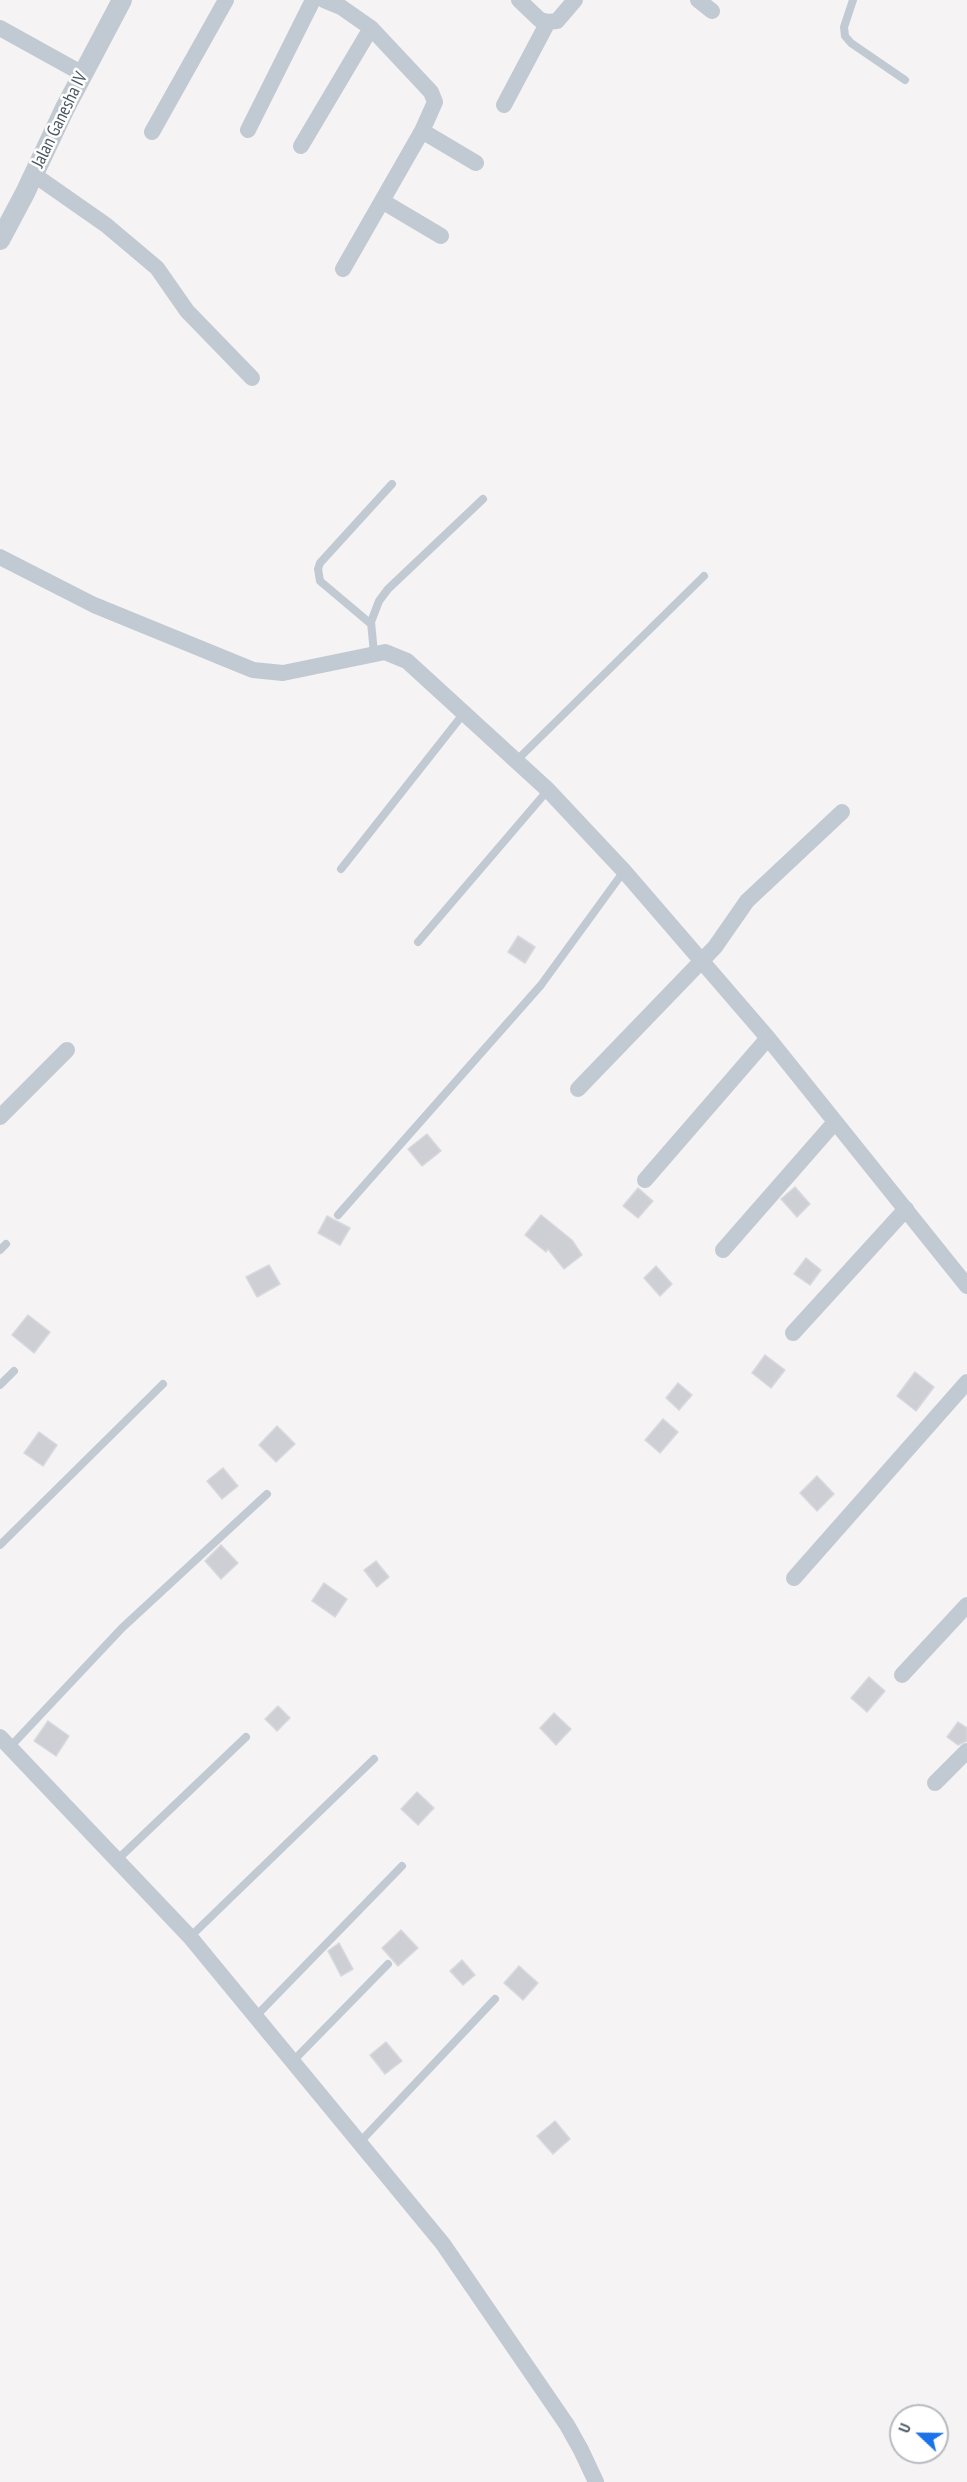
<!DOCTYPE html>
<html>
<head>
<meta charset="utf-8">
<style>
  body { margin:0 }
  #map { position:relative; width:967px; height:2482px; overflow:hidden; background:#f5f3f3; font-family:"PT Sans Narrow",sans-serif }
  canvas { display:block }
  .north { position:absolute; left:889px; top:2404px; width:60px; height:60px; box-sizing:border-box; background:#fff; border:2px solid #b7bbc0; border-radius:50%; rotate:292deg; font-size:16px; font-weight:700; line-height:24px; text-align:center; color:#4a5661 }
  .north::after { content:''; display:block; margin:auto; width:21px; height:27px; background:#1a73e8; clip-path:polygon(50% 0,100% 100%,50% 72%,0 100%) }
</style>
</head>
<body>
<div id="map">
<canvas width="967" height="2482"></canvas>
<div class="north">U</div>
</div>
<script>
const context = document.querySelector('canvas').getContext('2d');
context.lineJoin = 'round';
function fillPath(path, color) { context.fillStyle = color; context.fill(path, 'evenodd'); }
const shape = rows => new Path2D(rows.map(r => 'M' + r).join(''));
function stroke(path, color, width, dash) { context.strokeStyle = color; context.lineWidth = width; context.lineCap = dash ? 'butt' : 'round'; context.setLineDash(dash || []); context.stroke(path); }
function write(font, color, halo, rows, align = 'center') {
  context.font = font + ' "PT Sans Narrow",sans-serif'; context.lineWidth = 5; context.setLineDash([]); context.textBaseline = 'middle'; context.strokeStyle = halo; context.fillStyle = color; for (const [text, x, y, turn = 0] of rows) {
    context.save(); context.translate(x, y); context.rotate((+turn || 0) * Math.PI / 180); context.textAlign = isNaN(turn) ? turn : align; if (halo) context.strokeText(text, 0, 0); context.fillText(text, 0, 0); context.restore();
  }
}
const building = shape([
  [518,936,535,947,525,963,508,952,518,936],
  [427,1134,441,1151,422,1166,408,1149,427,1134],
  [795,1187,810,1204,797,1217,781,1199,795,1187],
  [638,1188,653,1201,638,1218,623,1206,638,1188],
  [541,1215,572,1240,582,1255,564,1269,548,1249,546,1252,525,1235,541,1215],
  [327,1216,350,1228,340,1245,318,1233,327,1216],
  [806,1258,821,1270,810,1285,794,1274,806,1258],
  [269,1265,280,1284,257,1297,246,1277,269,1265],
  [656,1266,672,1284,660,1296,644,1278,656,1266],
  [28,1315,50,1332,34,1353,12,1335,28,1315],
  [765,1355,785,1370,771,1388,752,1373,765,1355],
  [915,1372,934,1387,916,1411,897,1396,915,1372],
  [678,1383,692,1395,679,1410,666,1398,678,1383],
  [663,1419,678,1432,660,1453,645,1440,663,1419],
  [277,1426,295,1444,276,1462,259,1445,277,1426],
  [39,1432,57,1445,43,1466,24,1453,39,1432],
  [223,1468,238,1486,222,1499,207,1481,223,1468],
  [817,1476,834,1494,817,1511,800,1493,817,1476],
  [221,1545,238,1563,221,1579,205,1561,221,1545],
  [376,1561,389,1577,377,1587,364,1570,376,1561],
  [324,1583,347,1599,335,1617,312,1601,324,1583],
  [869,1677,885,1691,867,1712,851,1698,869,1677],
  [278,1706,290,1718,277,1731,265,1719,278,1706],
  [554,1713,571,1729,556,1745,540,1728,554,1713],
  [48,1721,69,1736,56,1756,34,1741,48,1721],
  [958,1722,967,1728,967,1741,958,1745,947,1737,958,1722],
  [417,1792,434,1808,418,1825,401,1809,417,1792],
  [401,1930,418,1948,398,1966,382,1948,401,1930],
  [339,1943,353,1969,341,1976,328,1951,339,1943],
  [462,1960,475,1975,463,1985,450,1971,462,1960],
  [519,1966,538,1983,523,2000,504,1983,519,1966],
  [386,2042,402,2061,385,2074,370,2055,386,2042],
  [555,2121,570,2139,553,2154,537,2136,555,2121]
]);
const service = shape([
  [853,0,844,27,845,36,851,43,905,80],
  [371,624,320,581,318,569,320,563,392,484],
  [374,653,371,622,379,601,388,589,483,499],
  [516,761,704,576],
  [341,869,464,713],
  [418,942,548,790],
  [338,1215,541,985,624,871],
  [0,1250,6,1244],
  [0,1385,14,1371],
  [0,1545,163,1384],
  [10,1747,122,1628,267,1494],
  [117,1860,246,1737],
  [190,1937,374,1759],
  [256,2016,402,1866],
  [293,2061,388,1964],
  [360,2142,495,1999]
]);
const minor = shape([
  [324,0,341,7,371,28,431,92,435,102,422,131,343,269],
  [519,0,540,20,548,22,557,21,575,0],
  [698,0,712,11],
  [0,28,83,74],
  [504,105,548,22],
  [248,130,313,0],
  [422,131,476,163],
  [152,132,226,0],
  [301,146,371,28],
  [33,174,106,225,157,268,187,311,252,378],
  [382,201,441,236],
  [0,557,94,605,253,670,283,673,385,652,407,661,548,790,624,871,768,1038,967,1286],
  [578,1089,715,947,747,901,842,812],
  [0,1117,67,1050],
  [645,1180,768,1038],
  [723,1250,835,1122],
  [793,1333,906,1209],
  [794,1578,967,1382],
  [902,1675,967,1605],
  [0,1737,190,1937,443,2244,567,2425,581,2450,596,2482],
  [935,1783,967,1751]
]);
const tertiary = shape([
  [0,240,25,193,65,108,122,0]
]);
const streetNames = [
  ["Jalan Ganesha IV",60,120,-64]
];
fillPath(building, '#cdcfd5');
stroke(building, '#d7d9de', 1.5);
stroke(service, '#c1cad2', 8);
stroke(minor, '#c1cad2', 16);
stroke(tertiary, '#c1cad2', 20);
write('18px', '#4a5661', '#fff', streetNames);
</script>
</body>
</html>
